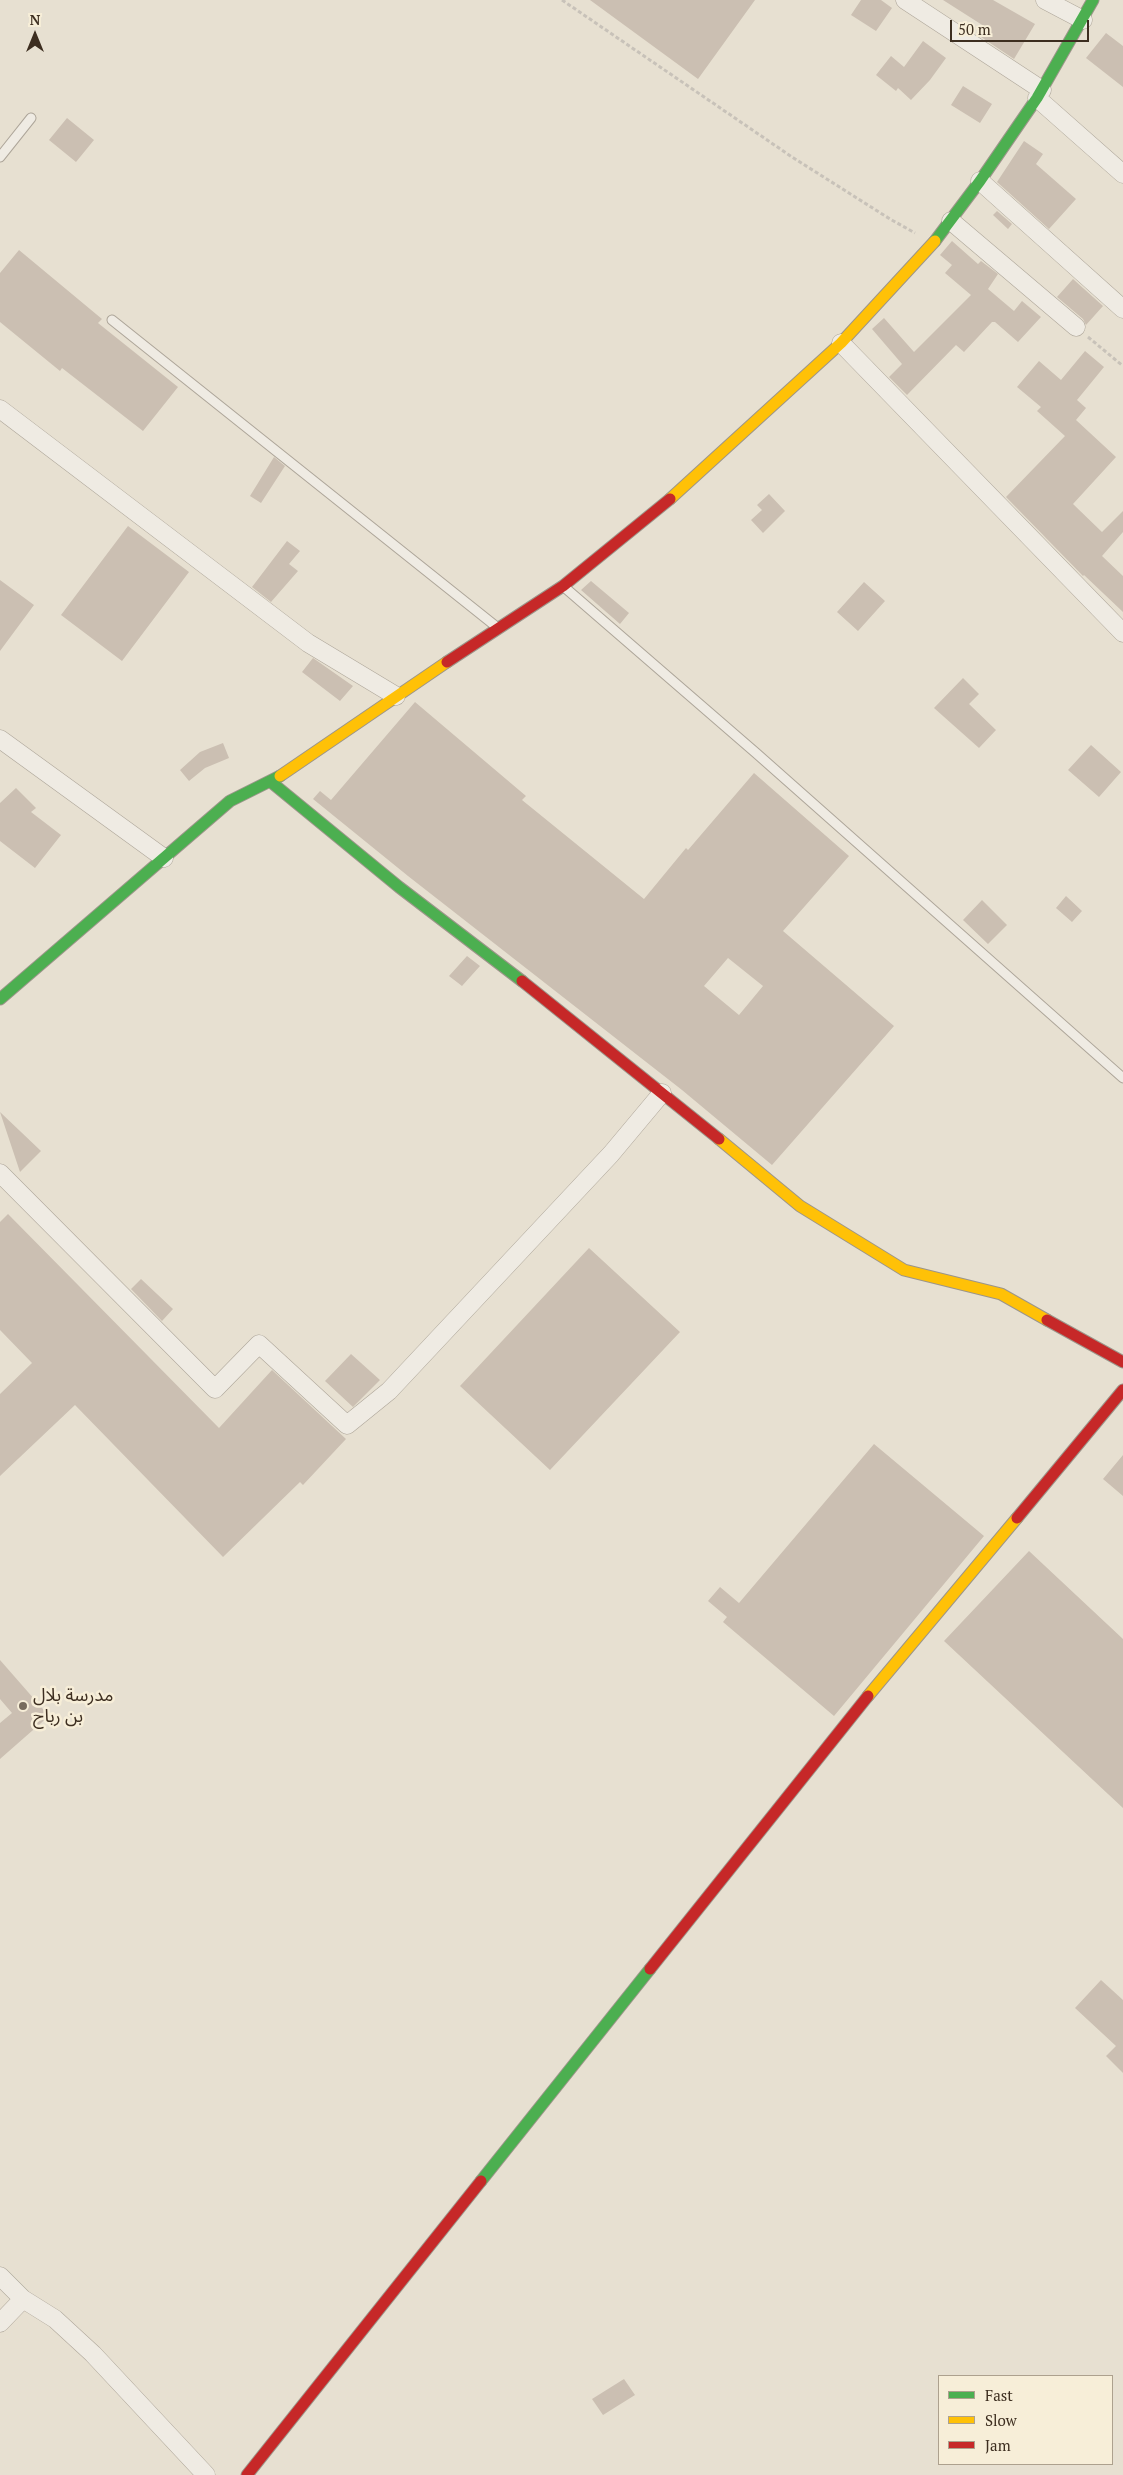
<!DOCTYPE html>
<html>
<head>
<meta charset="utf-8">
<style>
  body { margin:0 }
  #map { position:relative; width:1123px; height:2475px; overflow:hidden; background:#e7e0d1; font-family:"PT Serif",serif }
  canvas { display:block }
  .legend { position:absolute; left:938px; top:2375px; width:175px; height:90px; box-sizing:border-box; background:#f7eed8; border:1px solid #ada18e; margin:0; padding:6px 9px; list-style:none; font-size:15px; color:#3d2e20 }
  .legend li { display:flex; align-items:center; gap:10px; height:25px }
  .legend b { width:25px; border:1px solid #ada18e }
  .north { position:absolute; left:10px; top:10px; width:50px; height:50px; -webkit-text-stroke:4px #f7eed8; paint-order:stroke; rotate:0deg; font-size:14px; font-weight:700; line-height:20px; text-align:center; color:#3d2e20 }
  .north::after { content:''; display:block; margin:auto; width:18px; height:22px; background:#3d2e20; clip-path:polygon(50% 0,100% 100%,50% 72%,0 100%) }
  .scale { position:absolute; left:950px; top:20px; width:139px; height:22px; box-sizing:border-box; border:2px solid #3d2e20; border-top:0; padding-left:6px; font-size:15px; line-height:18px; white-space:nowrap; color:#3d2e20; -webkit-text-stroke:4px #f7eed8; paint-order:stroke }
</style>
</head>
<body>
<div id="map">
<canvas width="1123" height="2475"></canvas>
<ul class="legend">
<li><b style="height:6px;background:#4caf50"></b>Fast</li>
<li><b style="height:6px;background:#ffc107"></b>Slow</li>
<li><b style="height:6px;background:#c62828"></b>Jam</li>
</ul>
<div class="north">N</div>
<div class="scale">50 m</div>
</div>
<script>
const context = document.querySelector('canvas').getContext('2d');
context.lineJoin = 'round';
function fillPath(path, color) { context.fillStyle = color; context.fill(path, 'evenodd'); }
const shape = rows => new Path2D(rows.map(r => 'M' + r).join(''));
function stroke(path, color, width, dash) { context.strokeStyle = color; context.lineWidth = width; context.lineCap = dash ? 'butt' : 'round'; context.setLineDash(dash || []); context.stroke(path); }
function write(font, color, halo, rows, align = 'center') {
  context.font = font + ' "PT Serif","Noto Sans Arabic",serif'; context.lineWidth = 5; context.setLineDash([]); context.textBaseline = 'middle'; context.strokeStyle = halo; context.fillStyle = color; for (const [text, x, y, turn = 0] of rows) {
    context.save(); context.translate(x, y); context.rotate((+turn || 0) * Math.PI / 180); context.textAlign = isNaN(turn) ? turn : align; if (halo) context.strokeText(text, 0, 0); context.fillText(text, 0, 0); context.restore();
  }
}
const building = shape([
  [590,0,755,0,698,79],
  [861,0,881,0,892,8,876,31,851,15],
  [943,0,993,0,1035,24,1014,59,981,37,987,28],
  [1106,33,1123,46,1123,87,1086,58],
  [923,41,946,58,930,80,911,100,898,88,896,91,876,75,891,56,904,67],
  [963,86,992,104,980,123,951,105],
  [67,118,94,140,76,162,49,140],
  [1024,141,1043,154,1036,164,1076,199,1049,229,997,182],
  [997,211,1012,224,1008,229,993,215],
  [952,241,978,264,981,261,998,274,988,289,1014,311,1022,301,1041,317,1018,342,995,322,992,322,964,352,956,345,907,395,889,377,902,364,872,329,884,318,914,352,971,295,945,273,952,265,940,255],
  [19,250,102,319,98,323,178,387,143,431,62,368,60,371,0,322,0,273],
  [1073,279,1103,306,1086,325,1083,319,1057,297],
  [1085,351,1104,367,1077,400,1086,408,1076,420,1116,457,1073,504,1102,532,1123,511,1123,532,1102,556,1123,576,1123,612,1084,575,1083,576,1006,497,1065,436,1037,411,1041,407,1017,387,1039,361,1061,380],
  [274,457,285,466,261,503,250,496],
  [769,494,785,511,763,533,751,520,762,510,757,505],
  [128,526,189,572,122,661,61,615],
  [287,541,300,551,289,564,298,571,271,602,252,587],
  [0,580,34,605,0,651],
  [591,581,629,613,620,624,581,590],
  [864,582,885,601,858,631,837,612],
  [313,658,353,686,340,701,302,672],
  [963,678,979,694,969,704,996,730,979,748,934,708],
  [415,702,526,796,522,800,644,899,686,848,688,850,754,773,849,856,783,931,894,1026,772,1165,682,1090,408,876,313,799,320,791,331,800],
  [728,958,763,986,739,1015,704,986],
  [223,743,229,758,205,768,189,781,180,770,200,752],
  [1091,745,1121,772,1099,797,1068,770],
  [16,788,36,808,31,812,61,835,35,868,0,841,0,803],
  [1066,896,1082,911,1072,922,1056,908],
  [982,900,1007,925,988,944,963,920],
  [467,956,480,966,462,986,449,976],
  [0,1112,41,1151,20,1172],
  [8,1214,219,1428,272,1370,346,1439,303,1485,300,1482,223,1557,75,1405,0,1476,0,1394,32,1363,0,1330,0,1222],
  [589,1248,680,1332,550,1470,460,1386],
  [141,1279,173,1309,162,1321,131,1289],
  [351,1354,380,1380,353,1407,325,1381],
  [874,1444,984,1536,834,1716,723,1622,727,1617,708,1601,720,1587,739,1603],
  [1123,1455,1123,1496,1103,1479],
  [1029,1551,1123,1639,1123,1808,944,1641],
  [0,1660,49,1716,0,1759,0,1723,12,1713,0,1699],
  [1101,1980,1123,2000,1123,2073,1106,2056,1116,2046,1075,2008],
  [624,2379,635,2395,603,2415,592,2399]
]);
const path = shape([
  [562,0,792,157,890,219,915,233],
  [1088,337,1123,366]
]);
const lane = shape([
  [0,157,31,118],
  [112,320,498,628],
  [563,586,756,753,1123,1078]
]);
const street = shape([
  [905,0,1042,90],
  [1045,0,1083,20],
  [1037,98,1123,174],
  [980,181,1123,309],
  [951,221,1076,327],
  [841,343,1123,633],
  [0,409,308,643,396,696],
  [0,739,164,858],
  [0,1173,215,1389,259,1344,347,1425,389,1391,611,1154,662,1093],
  [0,2276,23,2299,55,2319,93,2354,206,2475],
  [0,2323,23,2299]
]);
const fast = shape([
  [935,241,980,181,1037,98,1093,0],
  [271,782,399,887,522,981],
  [0,999,230,801,280,776],
  [481,2181,650,1969]
]);
const slow = shape([
  [670,499,841,343,935,241],
  [280,776,447,662],
  [719,1139,800,1206,904,1270,1001,1294,1047,1320],
  [868,1696,1017,1518]
]);
const jam = shape([
  [447,662,563,586,670,499],
  [522,981,719,1139],
  [1047,1320,1123,1362],
  [1017,1518,1123,1390],
  [650,1969,868,1696],
  [247,2475,481,2181]
]);
const markers = [
  [23,1706,5,"#786c5e"]
];
const poiNames = [
  ["مدرسة بلال",33,1696],
  ["بن رباح",33,1717]
];
fillPath(building, '#cbbfb2');
stroke(lane, '#ada599', 11);
stroke(street, '#ada599', 19);
stroke(fast, '#9c958a', 13);
stroke(slow, '#9c958a', 13);
stroke(jam, '#9c958a', 13);
stroke(path, '#c8c2b9', 3, [4, 2.5]);
stroke(lane, '#efebe3', 9);
stroke(street, '#efebe3', 18);
stroke(fast, '#4caf50', 11);
stroke(slow, '#ffc107', 11);
stroke(jam, '#c62828', 11);
for (const [x, y, r, color] of markers) { const dot = new Path2D(); dot.arc(x, y, r, 0, 2 * Math.PI); context.fillStyle = color; context.fill(dot); stroke(dot, '#f7eed8', 2); }
write('18px', '#3d2e20', '#f7eed8', poiNames, 'left');
</script>
</body>
</html>
